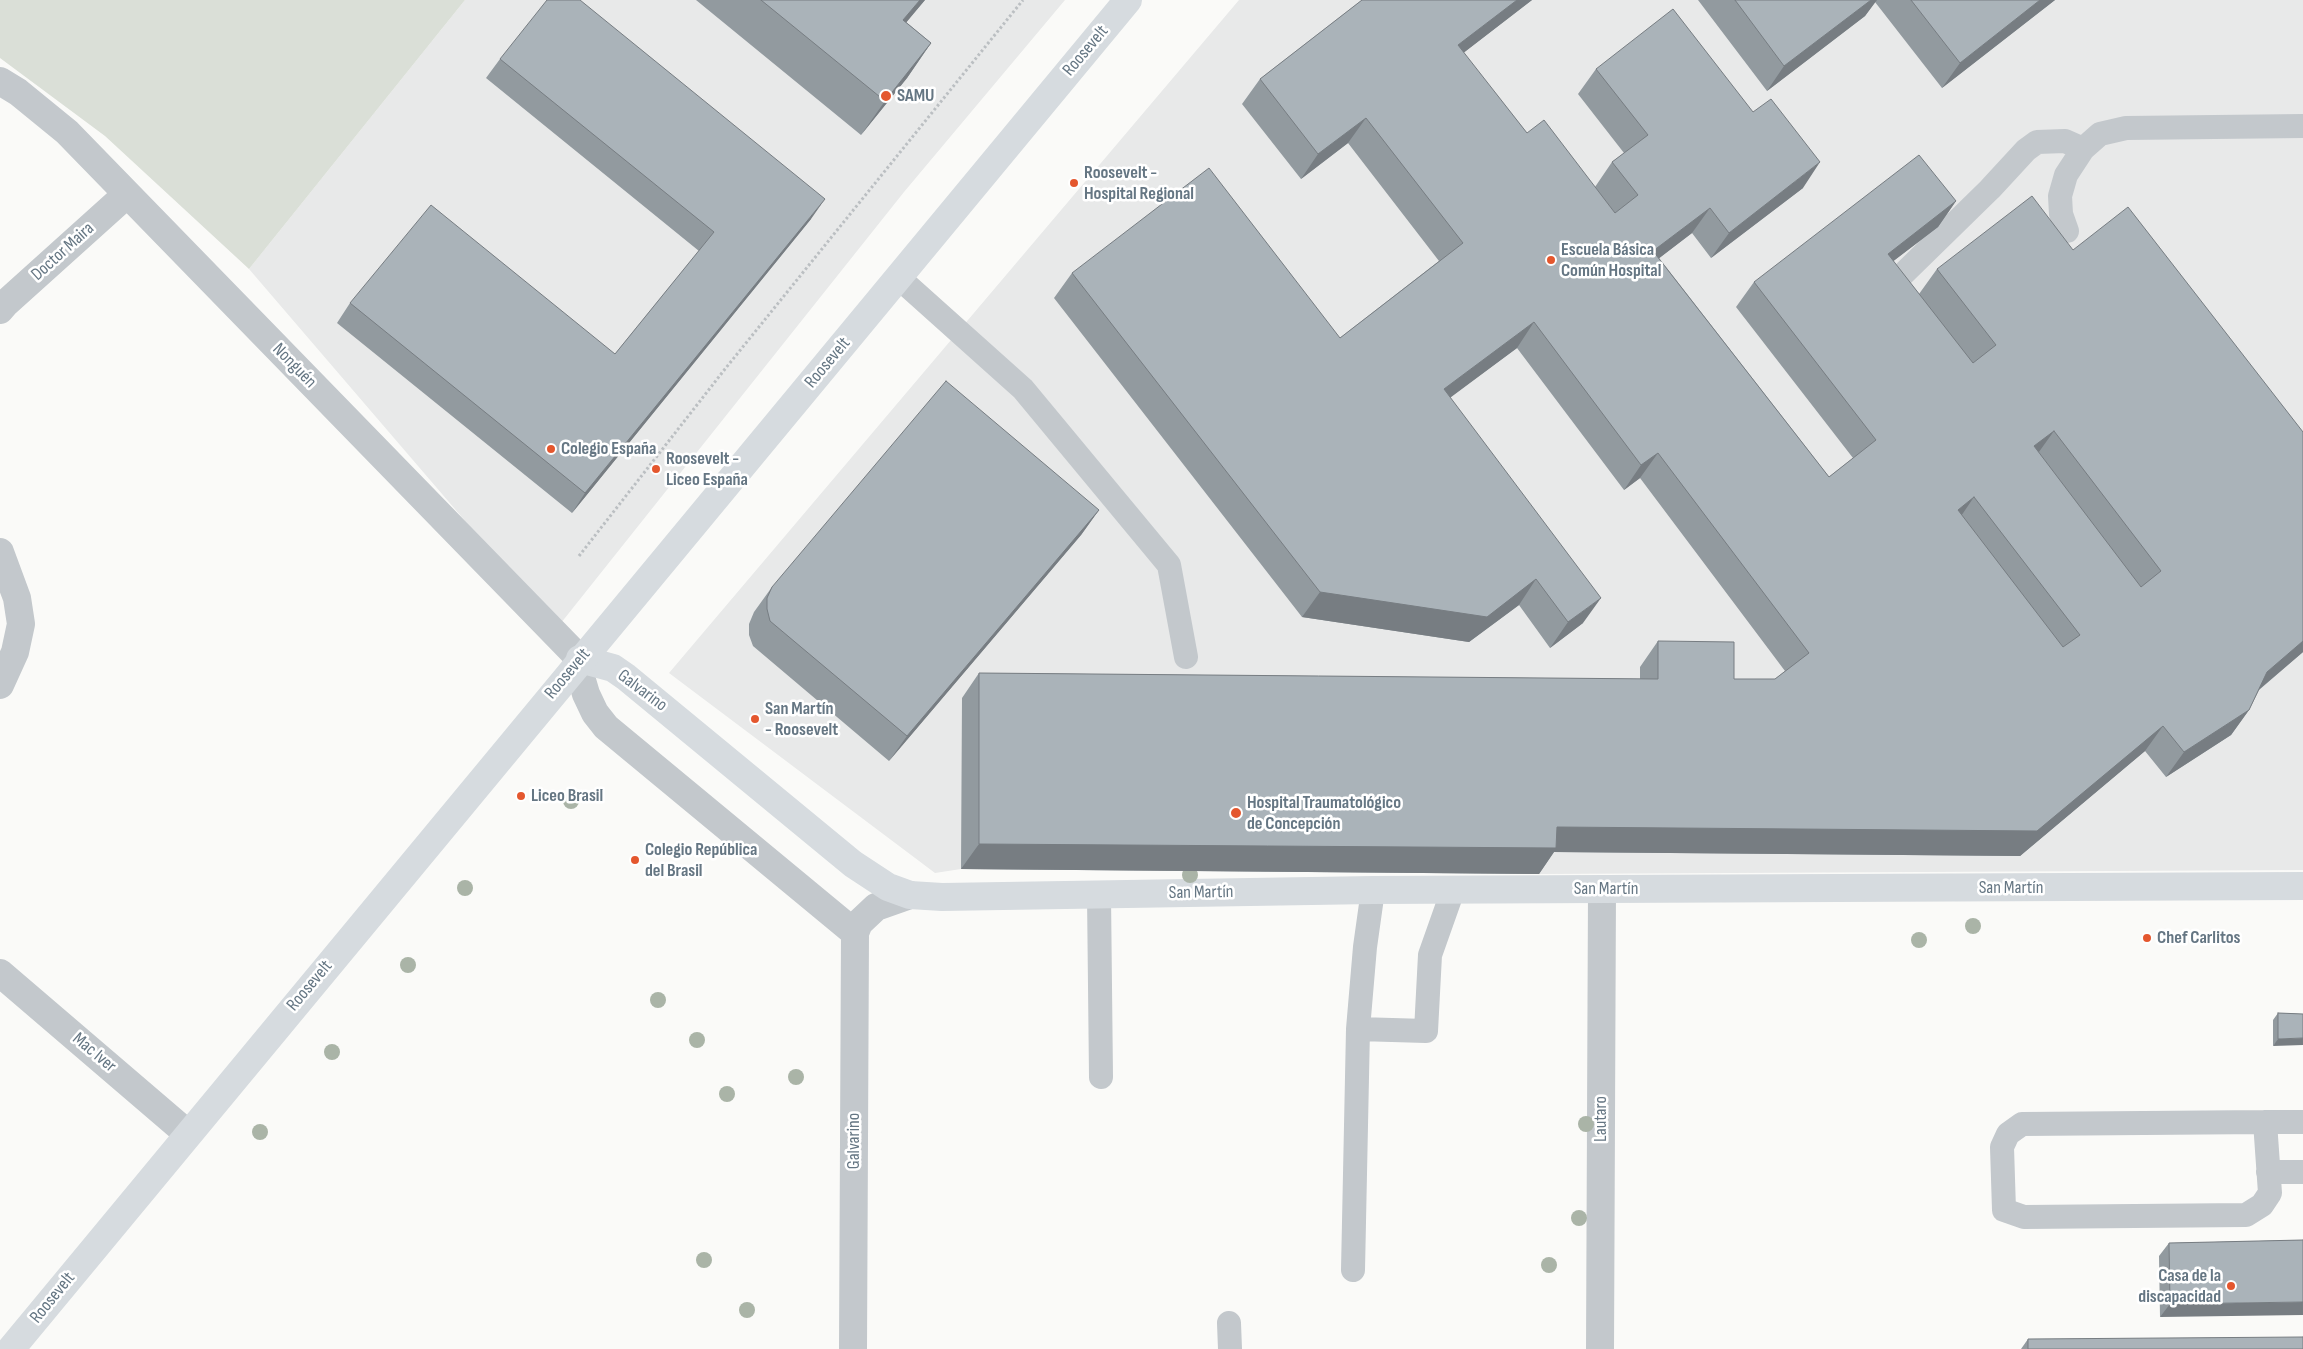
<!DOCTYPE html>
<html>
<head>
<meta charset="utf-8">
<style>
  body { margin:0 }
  canvas { display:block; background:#fafaf8 }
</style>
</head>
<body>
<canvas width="2303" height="1349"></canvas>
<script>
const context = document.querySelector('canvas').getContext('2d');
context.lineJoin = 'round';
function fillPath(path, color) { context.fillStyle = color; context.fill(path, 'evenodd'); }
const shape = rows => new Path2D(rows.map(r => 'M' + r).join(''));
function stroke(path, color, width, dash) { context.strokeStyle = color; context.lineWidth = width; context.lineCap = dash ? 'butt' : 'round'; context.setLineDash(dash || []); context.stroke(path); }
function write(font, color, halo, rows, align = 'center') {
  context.font = font + ' "Sofia Sans Condensed",sans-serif'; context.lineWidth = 5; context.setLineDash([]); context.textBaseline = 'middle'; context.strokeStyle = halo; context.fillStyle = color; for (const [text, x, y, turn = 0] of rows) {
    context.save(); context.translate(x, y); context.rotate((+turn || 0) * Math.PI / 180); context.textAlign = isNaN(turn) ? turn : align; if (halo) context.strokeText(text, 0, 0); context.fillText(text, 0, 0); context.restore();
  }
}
const built = shape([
  [465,0,1065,0,904,192,557,628,249,269],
  [1239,0,2303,0,2303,870,1539,874,961,869,935,873,669,673]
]);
const green = shape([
  [0,0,465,0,249,269,105,136,0,58]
]);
const path = shape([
  [579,556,725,369,1023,0]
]);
const service = shape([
  [2067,231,2061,214,2060,196,2066,175,2083,149,2100,134,2126,128,2303,126],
  [1900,277,1990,189,2026,150,2037,142,2065,141,2083,149],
  [899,278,1023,389,1169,565,1186,657],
  [1099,895,1101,1077],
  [1358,1029,1426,1031,1430,955,1453,890],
  [2265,1122,2270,1193,2262,1205,2246,1215,2024,1217,2004,1210,2002,1147,2008,1134,2022,1124,2265,1122,2303,1122],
  [2268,1172,2303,1172],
  [1353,1270,1358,1029,1365,947,1373,890],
  [1229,1323,1230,1349]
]);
const minor = shape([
  [0,81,18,92,67,132,580,659,581,677,586,694,595,713,606,727,855,933],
  [0,310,6,303,126,195],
  [0,552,17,598,21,624,15,652,0,685],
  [0,973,188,1134],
  [853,1349,855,933,859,923,876,907,910,895],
  [1600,1349,1602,889]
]);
const secondary = shape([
  [580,659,613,668,626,677,853,864,888,887,910,895,942,897,1373,890,2303,886]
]);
const primary = shape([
  [11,1349,1128,0]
]);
const trees = [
  [571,801],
  [1190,875],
  [465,888],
  [1973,926],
  [1919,940],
  [408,965],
  [658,1000],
  [697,1040],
  [332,1052],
  [796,1077],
  [727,1094],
  [1586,1124],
  [260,1132],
  [1579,1218],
  [704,1260],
  [1549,1265],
  [747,1310]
];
const wall = shape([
  [696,0,925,0,906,22,931,43,907,78,861,135],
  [1362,0,1532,0,1463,53,1527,133,1595,187,1612,162,1624,153,1578,94,1596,69,1803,188,1711,258,1692,233,1659,258,1829,477,1853,458,1736,307,1754,282,1956,201,1938,227,1893,261,1919,294,1937,269,2073,250,2303,432,2303,652,2259,690,2249,710,2231,735,2166,777,2145,751,2020,856,1554,852,1539,874,961,869,962,698,979,673,1640,679,1640,667,1658,641,1734,679,1775,679,1785,671,1640,478,1624,490,1517,348,1450,397,1583,623,1550,648,1519,605,1469,642,1302,617,1054,298,1072,273,1340,338,1439,261,1348,143,1301,179,1242,104,1260,79],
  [1698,0,2055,0,1942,88,1875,2,1865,16,1767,91],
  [500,59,811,219,572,513,337,323,350,303,615,354,699,251,486,78],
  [1099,510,1081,535,889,761,753,646,749,635,749,624,754,612,772,587],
  [2278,1013,2303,1014,2273,1046,2273,1020],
  [2303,1240,2160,1317,2159,1256,2169,1243],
  [2028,1339,2303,1349,2021,1349]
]);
const shadedWall = shape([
  [920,0,925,0,880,54,903,20],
  [1517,0,1532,0,1440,71,1458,45],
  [1871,0,1877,0,1865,16,1767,91,1784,66],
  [2040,0,2055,0,1942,88,1960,63],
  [931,43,907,78,861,135,885,101],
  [1366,118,1348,143,1301,179,1318,154],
  [1820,162,1803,188,1711,258,1729,233],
  [825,199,811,219,572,513,585,493],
  [1956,201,1938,227,1870,279,1888,254],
  [1710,208,1692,233,1636,276,1653,251],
  [1534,322,1517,348,1427,415,1444,389],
  [2054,431,2036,456,2034,446],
  [1658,453,1640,478,1624,490,1641,465],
  [1974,497,1957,522,1958,510],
  [1099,510,1081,535,889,761,907,736],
  [1536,579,1519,605,1469,642,1302,617,1320,592],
  [1601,598,1583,623,1550,648,1568,622],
  [2303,641,2303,652,2249,698,2267,672],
  [2249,710,2231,735,2166,777,2184,752],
  [2163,726,2145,751,2020,856,1554,852,1539,874,961,869,979,844,1557,827],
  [2303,1038,2303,1045,2273,1046,2278,1039],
  [2303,1302,2303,1315,2160,1317,2170,1304]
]);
const building = shape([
  [547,0,580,0,825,199,585,493,350,303,431,205,615,354,714,232,500,59,547,0],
  [761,0,920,0,903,20,931,43,885,101,761,0],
  [1362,0,1517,0,1458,45,1527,133,1544,120,1615,213,1638,195,1612,162,1648,135,1596,69,1673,9,1753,112,1771,99,1820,162,1729,233,1710,208,1653,251,1829,477,1876,440,1754,282,1919,155,1956,201,1888,254,1973,363,1996,345,1937,269,2032,196,2073,250,2128,207,2303,432,2303,641,2267,672,2249,710,2184,752,2163,726,2037,831,1557,827,1556,848,979,844,979,673,1658,679,1658,641,1734,642,1734,679,1775,679,1809,653,1658,453,1641,465,1534,322,1444,389,1601,598,1568,622,1536,579,1487,617,1320,592,1072,273,1209,168,1340,338,1463,243,1366,118,1318,154,1260,79,1362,0],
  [2054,431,2161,571,2141,587,2034,446,2054,431],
  [1974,497,2080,635,2063,647,1958,510,1974,497],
  [1735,0,1871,0,1784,66,1735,0],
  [1911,0,2040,0,1960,63,1911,0],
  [946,381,1099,510,907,736,770,621,767,609,767,598,772,587,946,381],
  [2278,1013,2303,1014,2303,1038,2278,1039,2278,1013],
  [2303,1240,2303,1302,2170,1304,2169,1243,2303,1240],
  [2303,1337,2303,1349,2028,1349,2028,1339,2303,1337]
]);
const markers = [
  [886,96,6,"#e4572e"],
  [1074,183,5,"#e4572e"],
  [1551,260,5,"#e4572e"],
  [551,449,5,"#e4572e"],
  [656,469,5,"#e4572e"],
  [755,719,5,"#e4572e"],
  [521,796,5,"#e4572e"],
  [1236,813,6,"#e4572e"],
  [635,860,5,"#e4572e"],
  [2147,938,5,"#e4572e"],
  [2231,1286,5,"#e4572e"]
];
const streetNames = [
  ["Roosevelt",1086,51,-50],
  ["Doctor Maira",63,252,-42],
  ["Roosevelt",828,363,-50],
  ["Nonguén",294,366,46],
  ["Roosevelt",568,674,-50],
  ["Galvarino",642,691,37],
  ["San Martín",2011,888],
  ["San Martín",1606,889],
  ["San Martín",1201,893,-1],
  ["Roosevelt",310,986,-50],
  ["Mac Iver",94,1053,40],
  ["Lautaro",1601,1119,-90],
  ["Galvarino",854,1141,-90],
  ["Roosevelt",53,1298,-51]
];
const poiNames = [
  ["SAMU",897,96],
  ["Roosevelt -",1084,173],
  ["Hospital Regional",1084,194],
  ["Escuela Básica",1561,250],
  ["Común Hospital",1561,271],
  ["Colegio España",561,449],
  ["Roosevelt -",666,459],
  ["Liceo España",666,480],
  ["San Martín",765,709],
  ["- Roosevelt",765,730],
  ["Liceo Brasil",531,796],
  ["Hospital Traumatológico",1247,803],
  ["de Concepción",1247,824],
  ["Colegio República",645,850],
  ["del Brasil",645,871],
  ["Chef Carlitos",2157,938],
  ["Casa de la",2221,1276,"right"],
  ["discapacidad",2221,1297,"right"]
];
fillPath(built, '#e8e9e9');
fillPath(green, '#dadfd7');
stroke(path, '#bbbfc2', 3, [2.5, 2.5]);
stroke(service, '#c3c8cc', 24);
stroke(minor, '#c3c8cc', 28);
stroke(secondary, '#d6dbdf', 28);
stroke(primary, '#d6dbdf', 28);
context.fillStyle = '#aab4a7';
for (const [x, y] of trees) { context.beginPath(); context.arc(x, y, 8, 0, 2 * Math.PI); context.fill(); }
fillPath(wall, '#929a9f');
fillPath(shadedWall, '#777d82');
fillPath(building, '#aab3b9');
stroke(building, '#777d82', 1);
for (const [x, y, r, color] of markers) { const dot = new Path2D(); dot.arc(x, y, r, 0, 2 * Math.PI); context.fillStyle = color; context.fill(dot); stroke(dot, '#fff', 2); }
write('18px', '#657683', '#fff', streetNames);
write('bold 18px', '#657683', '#fff', poiNames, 'left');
</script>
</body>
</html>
